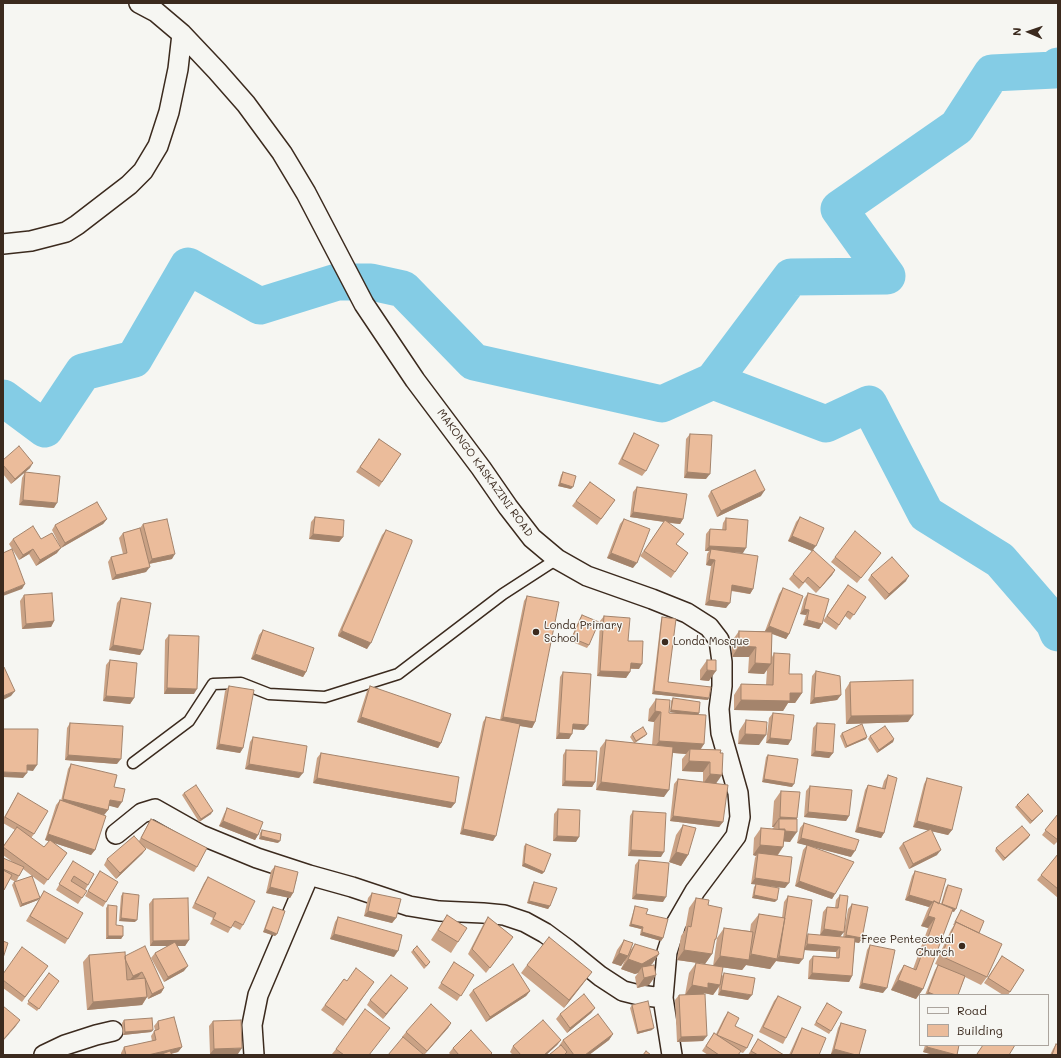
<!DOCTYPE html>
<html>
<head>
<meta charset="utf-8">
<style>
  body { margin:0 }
  #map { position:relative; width:1061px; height:1058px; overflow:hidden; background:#f6f6f2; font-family:Mali,sans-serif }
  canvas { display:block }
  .frame { position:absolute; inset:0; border:4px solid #3b2a1e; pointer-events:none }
  .legend { position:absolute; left:919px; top:994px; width:130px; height:52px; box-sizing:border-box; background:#f6f6f2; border:1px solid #aba49d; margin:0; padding:5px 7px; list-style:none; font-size:12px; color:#3b2a1e }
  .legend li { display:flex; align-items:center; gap:8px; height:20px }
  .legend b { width:20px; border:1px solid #aba49d }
  .north { position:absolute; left:1009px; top:12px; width:40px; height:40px; -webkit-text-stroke:3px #f6f6f2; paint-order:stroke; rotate:272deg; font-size:11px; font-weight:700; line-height:16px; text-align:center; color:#3b2a1e }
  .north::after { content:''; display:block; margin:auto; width:14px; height:18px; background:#3b2a1e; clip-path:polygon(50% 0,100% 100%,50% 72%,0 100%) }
</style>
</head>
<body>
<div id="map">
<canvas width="1061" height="1058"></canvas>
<div class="frame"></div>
<ul class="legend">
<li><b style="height:5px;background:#f6f6f2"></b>Road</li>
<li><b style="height:11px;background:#ebbc9b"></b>Building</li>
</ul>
<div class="north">N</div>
</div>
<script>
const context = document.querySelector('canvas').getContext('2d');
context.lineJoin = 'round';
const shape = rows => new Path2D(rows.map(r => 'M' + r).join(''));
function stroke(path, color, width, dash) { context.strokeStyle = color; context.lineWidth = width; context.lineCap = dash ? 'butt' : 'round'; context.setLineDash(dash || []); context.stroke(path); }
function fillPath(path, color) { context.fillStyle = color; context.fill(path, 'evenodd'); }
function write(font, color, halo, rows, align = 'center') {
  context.font = font + ' Mali,sans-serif'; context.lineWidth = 3; context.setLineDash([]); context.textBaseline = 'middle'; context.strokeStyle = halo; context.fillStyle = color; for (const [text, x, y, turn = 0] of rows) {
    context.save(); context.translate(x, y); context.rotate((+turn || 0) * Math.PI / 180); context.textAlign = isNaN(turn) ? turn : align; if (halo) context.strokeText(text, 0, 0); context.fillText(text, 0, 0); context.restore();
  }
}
const river = shape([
  [713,381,826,424,869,404,926,514,1000,560,1045,612,1054,623,1058,633],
  [3,398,45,429,83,372,134,359,188,266,260,306,337,282,371,282,403,289,474,362,662,404,713,381,791,277,887,276,839,209,957,127,992,73,1055,70,1058,66]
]);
const service = shape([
  [133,763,189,721,213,684,241,683,269,694,325,697,398,674,503,594,557,559]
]);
const minor = shape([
  [139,3,156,12,182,34,217,71,246,104,282,153,306,193,364,304,415,380,481,468,508,507,532,538,557,559,587,576,652,599,687,613,709,627,719,640,722,662,722,686,719,709,721,733,738,793,740,817,736,836,695,891,676,924,667,952,663,998,672,1055],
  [3,244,31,241,66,232,77,225,129,185,143,171,158,146,169,112,178,69,182,34],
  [116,834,142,813,155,809,201,835,257,858,309,875,352,887,409,906,439,911,483,913,504,915,525,922,545,933,568,950,600,976,623,991,639,995,663,998],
  [44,1055,65,1045,96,1035,113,1031],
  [254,1055,252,1025,258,995,309,875]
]);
const wall = shape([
  [634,433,646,471,642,476,618,464,631,438],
  [690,434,706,479,684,478,686,439],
  [379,439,401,454,379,487,356,472],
  [3,460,30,468,11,484,3,474],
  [25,472,54,508,19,505,22,478],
  [563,472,571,489,558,486,561,475],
  [590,482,615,500,597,525,572,506],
  [637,487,683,519,680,524,669,523,676,544,688,553,671,578,640,556,664,522,630,517,633,492],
  [711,491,761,496,717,517,708,496],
  [315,517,343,537,339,542,309,539,311,522],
  [800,517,812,551,788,541,796,522],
  [726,518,743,553,733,552,753,589,750,594,731,591,726,608,705,605,711,566,706,565,707,554,709,551,705,551,706,534,710,529,722,530,723,523],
  [107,519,103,524,61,548,52,530,55,525],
  [624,519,633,568,607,558,620,524],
  [143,524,172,559,149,564,146,572,112,580,108,562,111,557,123,554,119,538,123,533,140,528],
  [386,530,367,649,338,636,338,634,382,535],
  [13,539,41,539,57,553,36,566,29,554,19,560,9,544],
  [881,553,857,583,831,562,835,557],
  [835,570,832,575,816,593,805,582,799,589,789,579,793,574],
  [871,575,906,581,885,600,868,580],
  [848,585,866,597,850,620,845,616,836,630,823,621],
  [783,588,789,634,786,639,772,634,772,657,774,653,802,693,795,703,788,703,783,711,734,710,734,695,741,684,766,685,767,670,764,674,748,673,749,657,732,657,732,641,739,631,765,631,779,594],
  [808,593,822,624,819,629,803,625,806,615,800,614,804,599],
  [24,595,54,621,51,627,22,629,20,601],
  [527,596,535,722,532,728,519,726,493,841,460,834,483,722,486,717,500,720,524,601],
  [121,598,140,655,109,650,117,603],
  [582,615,589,645,587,648,570,641,580,618],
  [604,616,628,641,639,669,630,669,630,672,626,678,597,676,600,621],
  [662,617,668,682,708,700,652,694,661,620],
  [263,630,306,672,303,677,251,659,259,635],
  [169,635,194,694,164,694,165,640],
  [110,660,134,698,130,704,103,701,106,665],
  [707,660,709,681,700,680,700,670],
  [816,671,841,695,837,700,810,704,812,676],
  [563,672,584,730,573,729,569,739,556,739,560,677],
  [850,682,908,722,846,724,845,690],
  [229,686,243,748,240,753,216,749,225,691],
  [370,686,441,743,438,748,357,722,367,691],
  [673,698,699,713,697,715,704,744,701,749,721,750,716,784,723,822,719,827,670,821,674,784,678,779,703,782,703,772,682,771,682,759,686,754,673,753,664,797,596,790,600,748,606,740,634,743,630,737,632,734,645,736,635,743,652,745,654,722,648,721,649,709,656,699,669,713,681,714,670,712,671,701],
  [773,713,791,740,788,745,766,743,769,718],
  [746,720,759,745,738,744,739,731],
  [70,723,117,764,65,760,67,728],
  [817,723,833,753,829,758,811,756,813,728],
  [842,733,866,739,845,748,840,736],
  [870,736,894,739,893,742,877,753,868,739],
  [253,737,299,778,245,769,250,742],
  [566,750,595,782,592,787,562,786,563,755],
  [321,753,455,803,451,808,313,783,317,758],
  [768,755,792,787,762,782,766,757],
  [71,764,114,787,118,808,109,805,108,810,104,815,95,850,91,855,54,843,67,853,44,885,32,876,38,900,20,907,12,885,14,882,32,876,23,869,19,876,16,882,10,879,3,892,3,858,14,863,3,855,3,846,15,830,3,823,3,819,18,793,34,834,31,838,44,847,49,841,45,840,56,805,60,800,61,801,68,769],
  [888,775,884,833,881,838,855,832,865,790,868,785,882,788,884,781],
  [927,778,952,830,948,835,932,831,937,855,909,869,899,848,903,843,929,830,913,827,924,784],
  [810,786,849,816,846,821,804,817,806,791],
  [781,791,797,819,790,842,784,841,783,847,778,855,785,888,759,885,775,902,752,898,754,887,756,884,751,884,755,858,756,856,753,855,754,838,761,828,772,829,774,827,772,827,774,801],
  [184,793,211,814,199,822,182,795],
  [1017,805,1043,811,1030,824,1015,807],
  [227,808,258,835,255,840,219,826,224,814],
  [558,809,576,842,553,841,554,814],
  [633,811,661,857,628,856,630,816],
  [1058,814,1058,841,1054,845,1042,835],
  [151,819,197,867,194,872,144,847,146,849,142,854,116,879,104,865,107,859,139,841,148,824],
  [804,823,851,857,811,846,835,894,832,899,795,886,803,850,807,845,797,843,800,828],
  [683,825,688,855,681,866,669,862,676,835],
  [262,830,278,843,259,839,260,833],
  [1030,835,1028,838,1003,861,995,851,996,848],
  [526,844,544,872,542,874,522,866,524,846],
  [1058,854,1058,898,1037,880],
  [639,860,663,902,632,899,635,865],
  [73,861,88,885,85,890,82,898,78,904,56,890],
  [275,866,293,893,290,898,266,893,271,871],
  [100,871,106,902,103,907,85,896],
  [915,871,939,904,941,904,946,887,948,885,954,912,952,911,923,989,916,999,891,990,897,976,904,965,913,969,928,928,921,926,927,911,929,907,905,900,912,876],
  [208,877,243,925,240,930,232,926,228,933,210,924,213,918,192,908,204,883],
  [534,882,550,906,548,909,527,903,532,885],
  [44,891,68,939,65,944,26,921],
  [123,893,135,922,119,921,121,896],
  [372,893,396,918,392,923,364,916,368,898],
  [840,895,840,937,843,937,848,909,852,904,862,938,859,943,855,942,852,976,849,982,808,979,809,961,813,956,836,957,836,952,804,950,799,964,776,961,770,969,746,965,742,970,713,966,717,938,724,928,750,931,751,924,759,914,782,918,784,902,788,896,806,938,808,934,830,936,820,935,823,912,827,907,835,908,836,900],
  [696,898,708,905,716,939,714,942,712,954,705,964,677,960,681,936,685,930,689,908],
  [153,899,189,940,185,946,177,946,184,971,164,982,151,958,155,953,168,946,150,946,149,904],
  [108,905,116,925,123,936,121,939,106,939,106,908],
  [635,906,663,938,661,941,640,935,641,929,629,926,634,909],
  [273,907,277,934,275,936,263,932,271,909],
  [961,910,979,933,987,977,981,985,965,977,958,995,925,995,935,970,938,965,941,966,935,964,951,930,954,925,953,925],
  [447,915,458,942,451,953,431,940],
  [338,917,394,957,330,939,335,922],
  [488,917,513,937,486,973,468,954,484,923],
  [624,940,629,952,635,944,659,954,652,964,651,965,656,975,649,985,637,988,635,977,638,973,635,974,621,969,625,960,621,966,612,963,617,950],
  [870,945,883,993,859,988,867,950],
  [413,950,430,962,428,965,424,969,411,952],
  [89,955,125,956,164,988,161,993,148,999,147,996,147,997,142,1005,87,1010,83,962],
  [1002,956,1024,970,1008,995,1003,995,984,983],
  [454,962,474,975,457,1001,438,988],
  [696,963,722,976,724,973,748,1000,718,995,719,987,713,995,704,993,703,1041,677,1042,675,1000,679,995,685,995,689,973],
  [527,965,586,980,564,1008,521,973],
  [48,966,22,1002,3,988,3,974],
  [49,973,59,981,37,1011,27,1004],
  [344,979,347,981,374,982,343,1026,321,1010],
  [408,988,383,1019,367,1005,370,1000],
  [473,990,530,991,526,996,486,1022,469,995],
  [778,996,786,1038,783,1044,759,1032,774,1001],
  [827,1003,831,1031,829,1034,814,1025],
  [632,1005,652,1030,637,1034,630,1008],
  [595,1008,591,1013,567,1033,556,1019,560,1014],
  [728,1012,747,1048,743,1053,740,1052,738,1055,708,1055,702,1051,714,1033,716,1034,724,1018],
  [124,1020,153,1030,151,1032,123,1035,122,1023],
  [158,1021,182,1047,178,1052,171,1054,172,1055,121,1055,121,1053,124,1047,152,1041,151,1036,155,1030,154,1026],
  [213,1021,238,1054,210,1054,209,1026],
  [451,1023,448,1028,424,1055,402,1037,406,1032],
  [841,1023,859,1055,834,1055,831,1054,838,1028],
  [802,1028,819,1055,789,1055,799,1033],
  [613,1034,609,1040,589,1055,566,1055,566,1054,565,1055,549,1055,560,1046,559,1046,563,1040],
  [758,1039,784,1055,748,1055],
  [561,1040,557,1045,546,1055,513,1055,510,1052,513,1046],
  [1056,1044,1058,1055,1050,1055,1053,1049],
  [925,1045,959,1045,957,1055,934,1055,923,1052],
  [453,1048,491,1055,451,1055,449,1053],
  [336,1049,370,1055,332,1055,333,1054,332,1054]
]);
const shadedWall = shape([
  [33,463,30,468,11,484,15,479],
  [687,472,710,474,706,479,684,478],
  [560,483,573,487,571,489,558,486],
  [765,490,761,496,717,517,721,511],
  [23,500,57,503,54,508,19,505],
  [633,512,683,519,680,524,630,517],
  [107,519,103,524,61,548,65,543],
  [313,534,343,537,339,542,309,539],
  [792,536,816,546,812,551,788,541],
  [709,546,746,548,743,553,710,551,711,549,709,551,705,551],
  [61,548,57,553,36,566,40,560],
  [33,549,29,554,19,560,23,555],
  [611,553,637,563,633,568,607,558],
  [175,554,172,559,148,564,152,559],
  [709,559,715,560,711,566,706,565],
  [150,567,146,572,112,580,116,575],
  [835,570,832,575,816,593,820,588],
  [909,576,906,581,885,600,889,594],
  [25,584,22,589,3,596,3,593],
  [732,585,753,589,750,594,729,590],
  [709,600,730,603,726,608,705,605],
  [804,609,809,610,806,615,800,614],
  [807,620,822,624,819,629,803,625],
  [54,621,51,627,22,629,26,624],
  [769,626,789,634,786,639,765,631],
  [342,631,371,643,367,649,338,636],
  [113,645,143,650,140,655,109,650],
  [739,646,756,647,749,657,732,657],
  [255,654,306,672,303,677,251,659],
  [631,663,642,664,639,669,627,668],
  [755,663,771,664,764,674,748,673],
  [707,670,716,671,709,681,700,680],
  [600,671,630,672,626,678,597,676],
  [167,688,197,689,194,694,164,694],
  [15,691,11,696,3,700,3,696],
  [654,691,709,698,708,700,652,694],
  [790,693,802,693,795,703,788,703,783,711,734,710,741,700],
  [841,695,837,700,810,704,814,698],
  [106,696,134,698,130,704,103,701],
  [671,710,699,713,697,716,670,712],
  [655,711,661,712,654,722,648,721],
  [913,715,908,722,846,724,851,716],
  [361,717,441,743,438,748,357,722],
  [503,717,535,722,532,728,499,722],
  [573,724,588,725,584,730,569,729],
  [559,733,572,734,569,739,556,739],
  [647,734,645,736,634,743,636,741],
  [745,734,766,735,759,745,738,744],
  [867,737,866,739,845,748,847,746],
  [770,738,791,740,788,745,766,743],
  [894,739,893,742,877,753,879,750],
  [659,741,704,744,697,754,690,749,686,754,652,751],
  [219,744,243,748,240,753,216,749],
  [815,751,833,753,829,758,811,756],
  [68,755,121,759,117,764,65,760],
  [689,761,710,762,703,772,682,771],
  [249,764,303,773,299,778,245,769],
  [27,765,37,765,33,771,23,770],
  [3,772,27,773,23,778,3,777],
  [710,774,722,775,715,785,703,784],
  [317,778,455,803,451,808,313,783],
  [764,779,794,784,792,787,762,782],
  [565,781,595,782,592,787,562,786],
  [601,782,669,790,664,797,596,790],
  [63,799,108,810,104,815,60,805],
  [110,800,122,802,118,808,106,805],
  [213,811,211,814,199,822,201,819],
  [1043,811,1030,824,1032,821],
  [808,812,849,816,846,821,804,817],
  [673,816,723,822,719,827,670,821],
  [780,817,797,818,790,828,779,819,774,827,772,827],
  [223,821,258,835,255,840,219,826],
  [917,821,952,830,948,835,913,827],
  [858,827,884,833,881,838,855,832],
  [463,829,496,836,493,841,460,834],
  [779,829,785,829,778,839,772,839],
  [785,831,797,832,790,842,778,841],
  [48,834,95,850,91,855,45,840],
  [1030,835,1028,838,1003,861,1005,858],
  [261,836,280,841,278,843,259,839],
  [557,836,579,837,576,842,553,841],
  [801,838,855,851,851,857,797,843],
  [760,845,783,847,776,857,758,853,756,856,753,855],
  [146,849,142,854,116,879,120,873],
  [631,850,664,852,661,857,628,856],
  [941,850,937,855,909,869,913,864],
  [676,852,688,855,681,866,669,862],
  [524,863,544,872,542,874,522,866],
  [755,878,789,883,785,888,751,884],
  [799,881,835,894,832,899,795,886],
  [270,887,293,893,290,898,266,893],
  [636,894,666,897,663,902,632,899],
  [754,895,777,900,775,902,752,898],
  [909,895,933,902,929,907,905,900],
  [40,898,38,900,20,907,22,904],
  [529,901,550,906,548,909,527,903],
  [942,904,956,909,954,912,940,907],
  [368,911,396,918,392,923,364,916],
  [928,916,935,918,928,928,921,926],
  [121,918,137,920,135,922,119,921],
  [631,924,643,927,641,929,629,926],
  [265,929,277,934,275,936,263,932],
  [824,929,844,932,840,937,820,935],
  [642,932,663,938,661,941,640,935],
  [334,934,398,951,394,957,330,939],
  [846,935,862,938,859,943,842,940],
  [108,936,123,936,121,939,106,939],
  [189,940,185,946,150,946,153,941],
  [807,944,840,947,836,952,804,950],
  [684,950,712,954,705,964,677,960],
  [619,953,628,956,621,966,612,963],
  [659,954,652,964,643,970,642,967,638,973,635,974,621,969,628,959],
  [751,954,777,959,779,956,803,959,799,964,776,961,770,969,746,965,742,970,713,966,720,956,748,960],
  [188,966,184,971,164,982,168,977],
  [142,972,138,977,129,981,133,976],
  [592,972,586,980,564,1008,569,1000],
  [812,973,852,976,849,982,808,979],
  [656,975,649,985,637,988,644,978],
  [898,980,923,989,916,999,891,990],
  [708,983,720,985,713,995,704,993,701,998,685,995,692,985],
  [862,983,887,988,883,993,859,988],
  [164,988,161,993,148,999,152,994],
  [408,988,404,993,383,1019,386,1014],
  [721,990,752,995,748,1000,718,995],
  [530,991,526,996,486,1022,490,1017],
  [928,992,935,995,926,995],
  [147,997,142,1005,87,1010,93,1002],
  [595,1008,591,1013,567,1033,570,1028],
  [20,1020,16,1026,3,1041,3,1040],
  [451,1023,448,1028,424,1055,427,1051],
  [654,1028,652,1030,637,1034,638,1032],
  [153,1030,151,1032,123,1035,125,1032],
  [613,1034,609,1040,589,1055,585,1055],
  [707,1036,703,1041,677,1042,681,1037],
  [561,1040,557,1045,546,1055,544,1055],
  [182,1047,178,1052,165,1055,148,1055],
  [927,1047,957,1055,934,1055,923,1052],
  [242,1048,238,1054,210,1054,214,1049],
  [834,1049,856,1055,834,1055,831,1054]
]);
const building = shape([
  [634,433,659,445,646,471,622,459,634,433],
  [690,434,712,435,710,474,687,472,690,434],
  [379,439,401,454,382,482,360,467,379,439],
  [19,446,33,463,15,479,3,465,3,460,19,446],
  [755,470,765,490,721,511,711,491,755,470],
  [25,472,60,476,57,503,23,500,25,472],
  [563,472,576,476,573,487,560,483,563,472],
  [590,482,615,500,601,519,576,501,590,482],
  [637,487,687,494,683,519,633,512,637,487],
  [97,502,107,519,65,543,55,525,97,502],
  [315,517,344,520,343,537,313,534,315,517],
  [800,517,824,528,816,546,792,536,800,517],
  [726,518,748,520,746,548,709,546,710,529,726,530,726,518],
  [167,519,175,554,152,559,143,524,167,519],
  [624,519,650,529,637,563,611,553,624,519],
  [665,520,684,534,676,544,688,553,675,572,644,551,665,520],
  [33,526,41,539,52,533,61,548,40,560,33,549,23,555,13,539,33,526],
  [140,528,150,567,116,575,111,557,127,553,123,533,140,528],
  [386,530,412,540,412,542,371,643,342,631,342,629,386,530],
  [855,531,881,553,861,578,835,557,855,531],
  [12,549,25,584,3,593,3,553,12,549],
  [711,549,758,556,753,589,732,585,730,603,709,600,715,560,709,559,711,549],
  [813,550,835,570,820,588,808,577,803,583,793,574,813,550],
  [892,557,909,576,889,594,871,575,892,557],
  [848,585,866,597,854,615,848,611,839,625,827,616,848,585],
  [783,588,803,596,789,634,769,626,783,588],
  [52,593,54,621,26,624,24,595,52,593],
  [808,593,829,599,822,624,807,620,809,610,804,609,808,593],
  [527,596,559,602,535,722,503,717,527,596],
  [121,598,151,603,143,650,113,645,121,598],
  [582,615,599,622,589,645,572,638,582,615],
  [604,616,630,618,628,641,643,641,642,664,631,663,630,672,600,671,604,616],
  [662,617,676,619,668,682,711,687,709,698,654,691,662,617],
  [263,630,314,648,306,672,255,654,263,630],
  [739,631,772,632,771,664,755,663,756,647,739,646,739,631],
  [169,635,199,636,197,689,167,688,169,635],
  [774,653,790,654,789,674,802,674,802,693,790,693,790,701,741,700,741,684,773,685,774,653],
  [110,660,137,663,134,698,106,696,110,660],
  [707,660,716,660,716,671,707,670,707,660],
  [3,667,4,667,15,691,3,696,3,667],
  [816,671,840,676,841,695,814,698,816,671],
  [563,672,591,674,588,725,573,724,572,734,559,733,563,672],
  [913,680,913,715,851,716,850,682,913,680],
  [229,686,254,690,243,748,219,744,229,686],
  [370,686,451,714,441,743,361,717,370,686],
  [673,698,700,702,699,713,671,710,673,698],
  [656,699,670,700,669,713,706,715,704,744,659,741,661,712,655,711,656,699],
  [773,713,794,715,791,740,770,738,773,713],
  [486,717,520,724,496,836,463,829,486,717],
  [746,720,767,722,766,735,745,734,746,720],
  [70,723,123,726,121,759,68,755,70,723],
  [817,723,835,724,833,753,815,751,817,723],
  [862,724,867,737,847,746,842,733,862,724],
  [885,726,894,739,879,750,870,736,885,726],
  [643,727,647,734,636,741,632,734,643,727],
  [3,729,38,729,37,765,27,765,27,773,3,772,3,729],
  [253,737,307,746,303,773,249,764,253,737],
  [606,740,673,747,669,790,601,782,606,740],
  [690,749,721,750,720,753,723,753,722,775,710,774,710,762,689,761,690,749],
  [566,750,597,751,595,782,565,781,566,750],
  [321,753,459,777,455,803,317,778,321,753],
  [768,755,798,759,794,784,764,779,768,755],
  [71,764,117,775,114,787,125,789,122,802,110,800,108,810,63,799,71,764],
  [888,775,897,778,884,833,858,827,868,785,885,789,888,775],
  [927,778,962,787,952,830,917,821,927,778],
  [678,779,728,785,723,822,673,816,678,779],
  [196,785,213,811,201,819,184,793,196,785],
  [810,786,852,790,849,816,808,812,810,786],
  [781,791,800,792,797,818,780,817,781,791],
  [18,793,48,811,34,834,5,817,18,793],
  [1028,794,1043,811,1032,821,1017,805,1028,794],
  [60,800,106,816,95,850,48,834,60,800],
  [227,808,263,822,258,835,223,821,227,808],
  [558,809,580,810,579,837,557,836,558,809],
  [633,811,666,813,664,852,631,850,633,811],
  [1058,814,1058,840,1045,830,1058,814],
  [151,819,207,848,197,867,141,838,151,819],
  [779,819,797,819,797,832,785,831,785,829,779,829,779,819],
  [804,823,859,840,855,851,801,838,804,823],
  [683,825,696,828,688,855,676,852,683,825],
  [1022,826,1030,835,1005,858,996,848,1022,826],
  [17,827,44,847,50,840,67,853,48,880,3,847,17,827],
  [761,828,785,830,783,847,760,845,761,828],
  [931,829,941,850,913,864,903,843,931,829],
  [262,830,281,834,280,841,261,836,262,830],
  [134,836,146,849,120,873,107,859,134,836],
  [526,844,551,854,544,872,524,863,526,844],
  [807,845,854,862,835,894,799,881,807,845],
  [758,853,792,857,789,883,755,878,758,853],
  [1058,854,1058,889,1041,875,1058,854],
  [3,858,24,867,19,876,3,869,3,858],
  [639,860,669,863,666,897,636,894,639,860],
  [73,861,94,874,88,885,74,876,71,881,87,891,82,898,59,884,73,861],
  [275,866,298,872,293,893,270,887,275,866],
  [3,870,12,875,4,890,3,890,3,870],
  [100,871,118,882,106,902,88,891,100,871],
  [915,871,946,879,939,904,934,901,933,902,909,895,915,871],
  [32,876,40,898,22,904,14,882,32,876],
  [208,877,255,901,243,925,235,921,231,928,213,919,216,913,195,903,208,877],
  [534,882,557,888,550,906,529,901,534,882],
  [756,884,779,888,777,900,754,895,756,884],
  [948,885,962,889,956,909,942,904,948,885],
  [44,891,83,913,68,939,30,916,44,891],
  [123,893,139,895,137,920,121,918,123,893],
  [372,893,401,899,396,918,368,911,372,893],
  [840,895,848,896,844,932,824,929,827,907,838,908,840,895],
  [788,896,812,900,803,959,779,956,788,896],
  [188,898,189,940,153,941,153,899,188,898],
  [696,898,709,900,708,905,722,908,716,939,715,939,712,954,684,950,688,926,691,927,696,898],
  [934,901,953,909,923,989,898,980,904,965,916,970,935,918,928,916,934,901],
  [852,904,868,907,862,938,846,935,852,904],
  [108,905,117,906,116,925,123,926,123,936,108,936,108,905],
  [635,906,648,909,646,914,668,919,663,938,642,932,643,927,631,924,635,906],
  [273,907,285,911,277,934,265,929,273,907],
  [961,910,984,921,979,933,956,922,956,923,955,922,961,910],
  [759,914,785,918,777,959,751,954,759,914],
  [447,915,467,928,458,942,438,930,447,915],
  [338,917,402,935,398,951,334,934,338,917],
  [488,917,513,937,490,968,472,949,488,917],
  [956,922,1002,944,987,977,941,956,956,922],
  [724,928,753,932,749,960,720,956,724,928],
  [808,934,855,938,852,976,812,973,813,956,839,958,840,947,807,944,808,934],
  [549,937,592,972,569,1000,527,965,549,937],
  [624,940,633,943,628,956,619,953,624,940],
  [3,941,8,943,3,958,3,941],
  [175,942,188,966,168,977,155,953,175,942],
  [635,944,658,951,659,954,642,964,628,959,635,944],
  [870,945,895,950,887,988,862,983,870,945],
  [145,946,164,988,152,994,145,978,142,972,133,976,125,959,125,956,145,946],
  [417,946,430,962,426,966,413,950,417,946],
  [22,947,48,966,25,997,3,980,3,974,22,947],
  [125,952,127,980,145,978,147,997,93,1002,89,955,125,952],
  [1002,956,1024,970,1010,992,988,978,1002,956],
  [454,962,474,975,461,996,441,983,454,962],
  [696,963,723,967,720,985,708,983,708,988,692,985,696,963],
  [513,964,530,991,490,1017,473,990,513,964],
  [654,965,656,975,644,978,642,967,654,965],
  [938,965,965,976,958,995,935,995,928,992,938,965],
  [356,968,374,982,346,1020,325,1005,344,979,347,981,356,968],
  [49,973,59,981,39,1009,28,1001,49,973],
  [724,973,755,978,752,995,721,990,724,973],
  [391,975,408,988,386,1014,370,1000,391,975],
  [584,994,595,1008,570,1028,560,1014,584,994],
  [705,994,707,1036,681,1037,679,995,705,994],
  [778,996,801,1007,786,1038,763,1027,778,996],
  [648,1001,654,1028,638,1032,632,1005,648,1001],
  [827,1003,842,1012,831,1031,816,1022,827,1003],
  [431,1004,451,1023,427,1051,406,1032,431,1004],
  [3,1006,20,1020,3,1040,3,1006],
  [365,1009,390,1028,369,1055,344,1055,336,1049,365,1009],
  [728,1012,739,1018,735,1026,753,1035,747,1048,717,1035,728,1012],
  [598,1014,613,1034,585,1055,574,1055,563,1040,598,1014],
  [174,1017,182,1047,148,1055,126,1055,124,1047,156,1040,154,1031,159,1029,158,1021,174,1017],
  [152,1018,153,1030,125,1032,124,1020,152,1018],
  [241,1020,242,1048,214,1049,213,1021,241,1020],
  [543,1020,561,1040,544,1055,521,1055,513,1046,543,1020],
  [841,1023,866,1030,859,1055,856,1055,834,1049,841,1023],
  [802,1028,826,1038,819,1055,791,1055,802,1028],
  [471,1030,492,1053,490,1055,459,1055,453,1048,471,1030],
  [714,1033,741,1051,738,1055,719,1055,706,1046,714,1033],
  [403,1037,424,1055,388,1055,403,1037],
  [758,1039,784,1055,758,1055,751,1051,758,1039],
  [1056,1044,1058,1045,1058,1055,1052,1055,1056,1044],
  [561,1045,567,1052,564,1055,549,1055,561,1045],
  [927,1045,959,1045,957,1055,927,1047,927,1045],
  [983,1045,1015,1045,1009,1055,979,1055,977,1054,983,1045],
  [170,1051,172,1055,159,1055,170,1051],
  [646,1051,651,1055,643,1055,646,1051]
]);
const markers = [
  [536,632,4,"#3b2a1e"],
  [665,642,4,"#3b2a1e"],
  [962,946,4,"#3b2a1e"]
];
const streetNames = [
  ["MAKONGO KASKAZINI ROAD",485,473,54]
];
const poiNames = [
  ["Londa Primary",544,626],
  ["School",544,639],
  ["Londa Mosque",673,642],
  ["Free Pentecostal",954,940,"right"],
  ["Church",954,953,"right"]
];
stroke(river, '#84cce5', 37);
stroke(service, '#3b2a1e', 13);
stroke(minor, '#3b2a1e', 22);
stroke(service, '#f6f6f2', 10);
stroke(minor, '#f6f6f2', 19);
fillPath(wall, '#caa285');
fillPath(shadedWall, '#a4846c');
fillPath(building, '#ebbc9b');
stroke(building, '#a4846c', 1);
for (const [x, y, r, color] of markers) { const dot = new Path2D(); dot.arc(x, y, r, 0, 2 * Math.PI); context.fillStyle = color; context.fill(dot); stroke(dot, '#f6f6f2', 1.5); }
write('11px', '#3b2a1e', '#f6f6f2', streetNames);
write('11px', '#3b2a1e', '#f6f6f2', poiNames, 'left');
</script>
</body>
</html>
